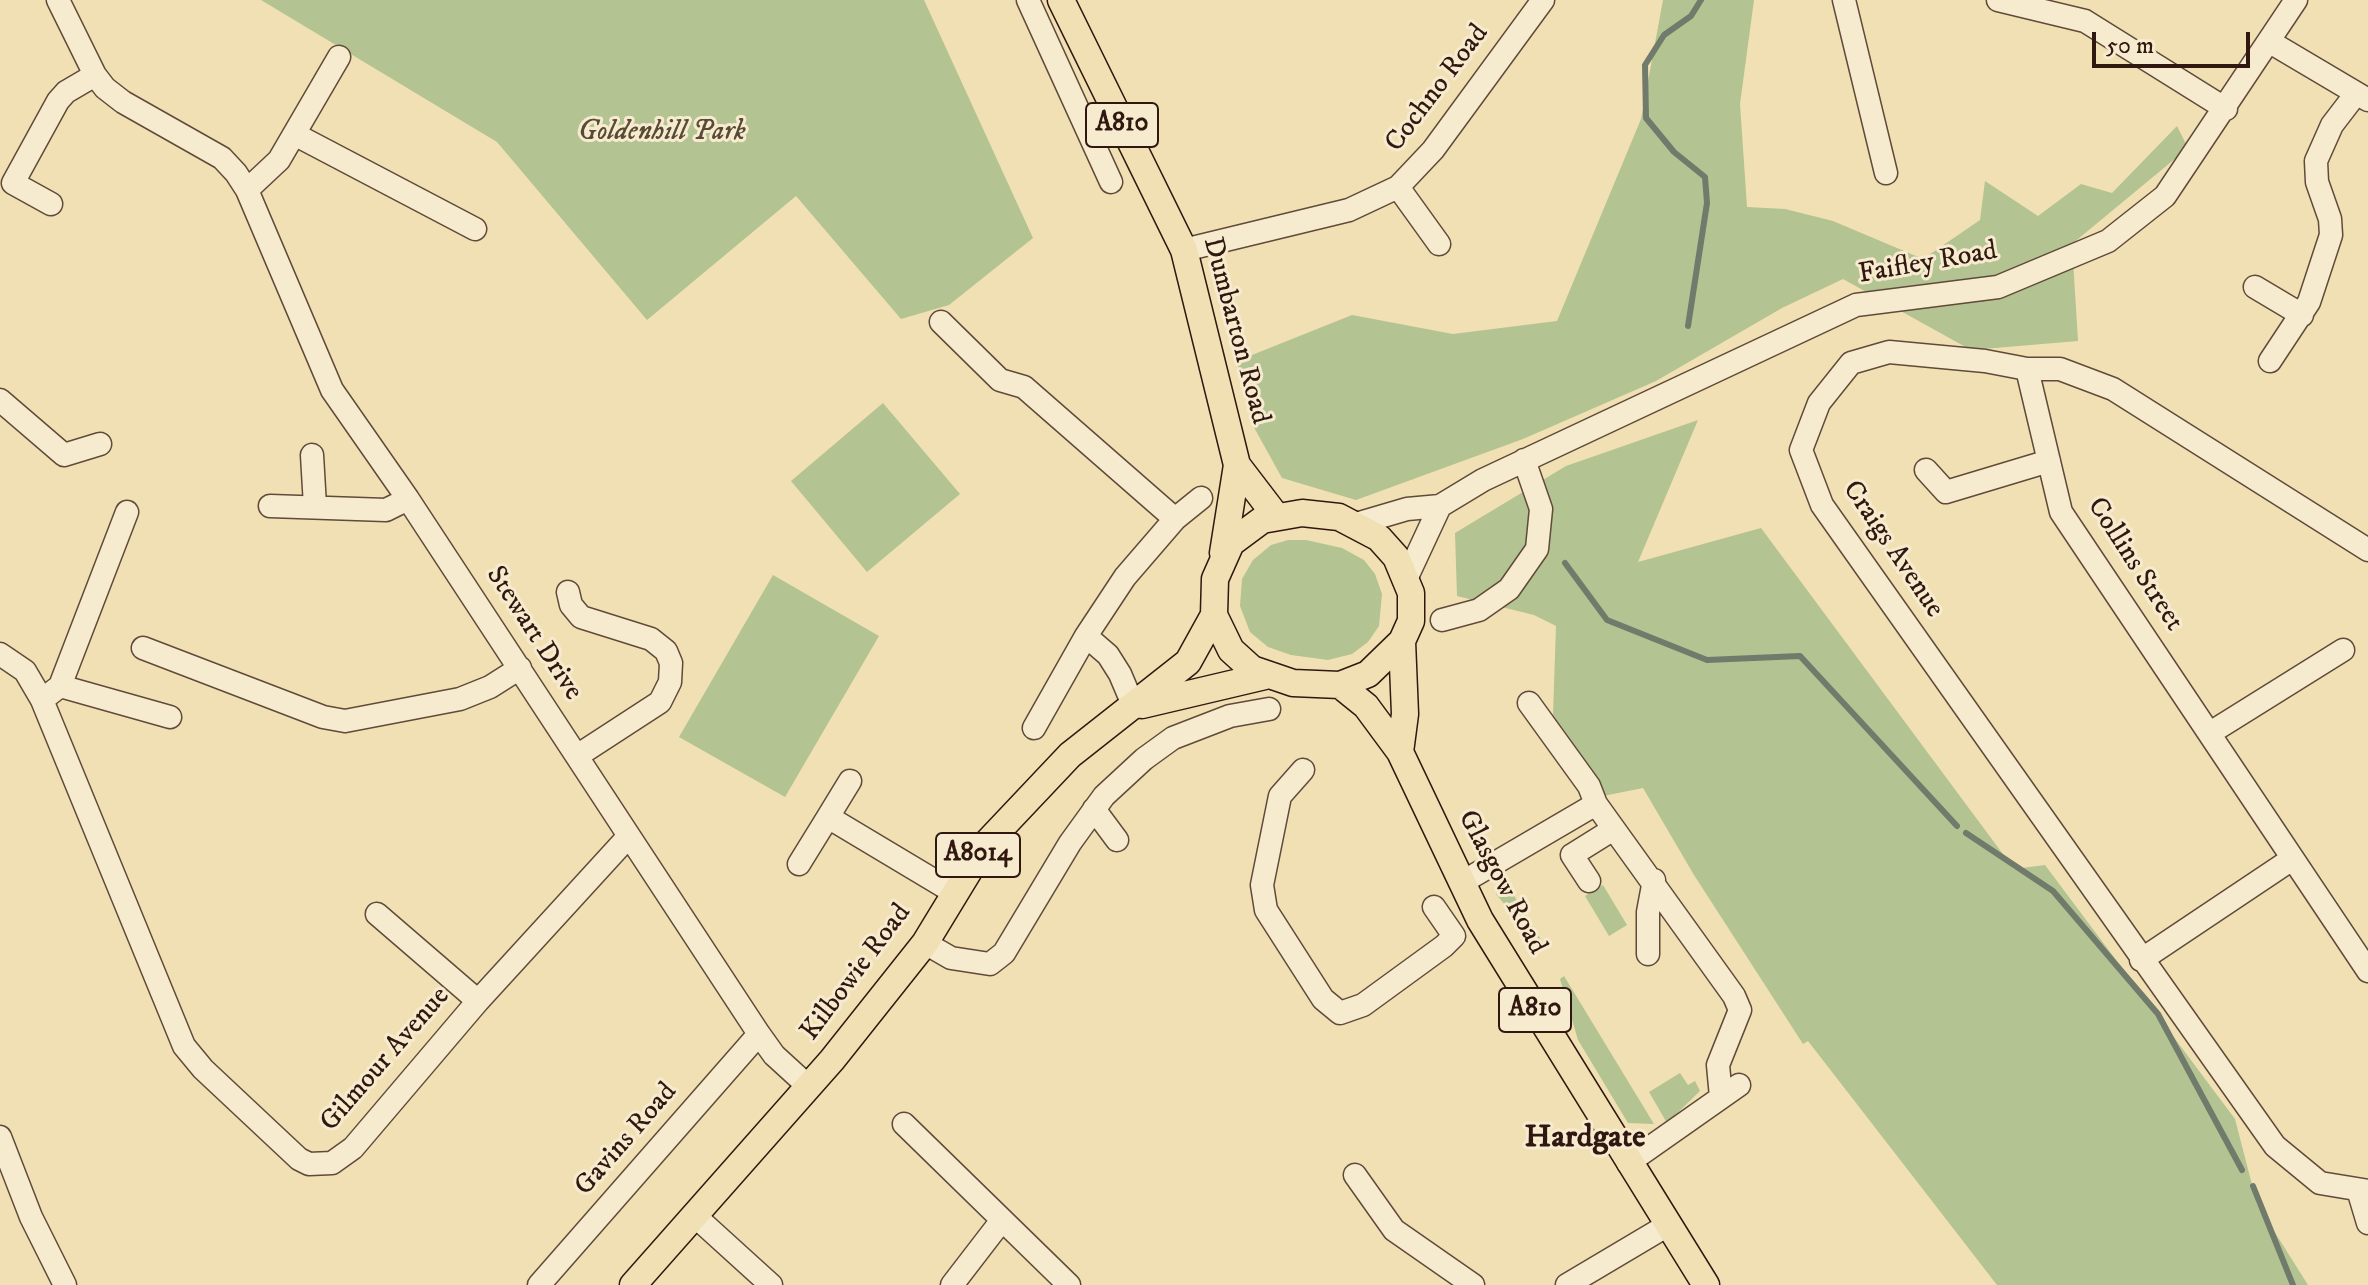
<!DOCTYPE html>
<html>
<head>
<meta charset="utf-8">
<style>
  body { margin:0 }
  #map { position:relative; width:2368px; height:1285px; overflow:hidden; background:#f1e0b4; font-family:"IM FELL DW Pica",serif }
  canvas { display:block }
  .scale { position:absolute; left:2092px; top:32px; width:158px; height:36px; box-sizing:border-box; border:4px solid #301810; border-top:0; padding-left:10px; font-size:24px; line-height:28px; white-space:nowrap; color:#301810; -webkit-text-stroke:6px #f6ebce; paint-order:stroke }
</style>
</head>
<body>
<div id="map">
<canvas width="2368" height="1285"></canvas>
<div class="scale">50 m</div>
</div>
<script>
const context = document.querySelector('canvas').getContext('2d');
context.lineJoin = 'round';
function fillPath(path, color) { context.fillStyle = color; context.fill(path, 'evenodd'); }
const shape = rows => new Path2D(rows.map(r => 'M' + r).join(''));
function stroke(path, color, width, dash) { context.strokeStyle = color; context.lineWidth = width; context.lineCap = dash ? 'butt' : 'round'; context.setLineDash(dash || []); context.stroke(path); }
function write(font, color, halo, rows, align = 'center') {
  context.font = font + ' "IM FELL DW Pica",serif'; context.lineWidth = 6; context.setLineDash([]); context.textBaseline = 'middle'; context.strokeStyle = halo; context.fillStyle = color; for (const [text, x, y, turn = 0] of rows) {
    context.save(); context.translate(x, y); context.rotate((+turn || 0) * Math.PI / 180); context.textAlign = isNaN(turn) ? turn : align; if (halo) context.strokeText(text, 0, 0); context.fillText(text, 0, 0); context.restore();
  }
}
const green = shape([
  [261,0,924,0,1033,238,949,305,901,319,796,196,647,320,497,142],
  [1663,0,1754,0,1740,104,1747,207,1785,209,1833,221,1923,259,1980,220,1985,181,2038,216,2081,184,2112,193,2177,126,2188,148,2072,244,2078,341,1971,350,1843,279,1782,308,1656,381,1523,439,1356,500,1282,478,1251,422,1237,361,1352,315,1453,334,1557,321,1641,119],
  [883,403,960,494,867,572,791,481],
  [1698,420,1638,562,1761,528,2014,869,2045,865,2235,1119,2257,1204,2308,1285,1997,1285,1808,1041,1803,1044,1694,875,1643,788,1603,796,1553,715,1556,626,1534,615,1457,596,1455,533,1566,466],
  [1288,540,1306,540,1342,548,1364,560,1375,574,1382,594,1379,626,1368,642,1352,654,1328,660,1291,655,1268,647,1250,632,1240,606,1242,579,1253,560,1271,545],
  [773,575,879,636,785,797,679,737],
  [1603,885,1627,925,1609,936,1585,896],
  [1508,886,1543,943,1539,946,1496,894],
  [1564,976,1654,1124,1628,1123,1578,1040,1560,979],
  [1680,1073,1688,1085,1695,1081,1700,1091,1667,1123,1649,1092]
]);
const stream = shape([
  [1688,326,1707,203,1705,177,1674,152,1646,118,1645,65,1664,35,1691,16,1701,0],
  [1565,563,1607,620,1707,660,1800,656,1957,826],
  [1966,833,2053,891,2158,1014,2242,1170],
  [2253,1186,2293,1285]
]);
const minor = shape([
  [58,0,95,75,105,88,123,102,222,158,236,173,247,190,332,390,408,499,759,1034,774,1055,809,1087],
  [1028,0,1111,182],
  [1844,0,1886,173],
  [1998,0,2085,21,2226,109],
  [2270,42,2368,100],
  [296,135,475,229],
  [1398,187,1439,244],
  [247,190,279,160,339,57],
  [51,204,13,183,58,101,66,92,95,75],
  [1184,250,1349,210,1398,187,1433,150,1543,0],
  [2255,287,2302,315],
  [941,322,1000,380,1024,387,1175,519],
  [2270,361,2309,302,2331,235,2330,219,2317,182,2316,161,2332,125,2355,95],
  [2027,369,2061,512,2368,971],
  [0,400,64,455,100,444],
  [312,455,315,506],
  [1926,470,1946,492,2049,461],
  [270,506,386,510,408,499],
  [1356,524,1407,509,1440,506,1483,480,1856,305,1998,287,2108,241,2165,196,2296,0],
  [2368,550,2113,389,2060,369,2027,369,1985,361,1889,352,1851,363,1819,403,1801,450,1822,505,2275,1146,2320,1183,2368,1191],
  [1406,579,1440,506],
  [568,592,571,605,581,617,651,639,666,651,671,663,670,682,660,702,577,756],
  [1442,620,1479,610,1509,589,1537,549,1541,509,1524,460],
  [1086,636,1108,655,1120,674,1134,707],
  [143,648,323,717,345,721,460,699,490,687,520,668],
  [0,654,25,671,42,700,184,1046,203,1069,299,1159,309,1164,332,1163,353,1148,478,1001,628,837],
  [60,686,170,717],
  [42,700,60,686,127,512],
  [1529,703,1589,786,1596,804],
  [1034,728,1086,636,1125,577,1175,519,1201,498],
  [2210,733,2343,650],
  [1303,770,1280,796,1262,885,1266,910,1323,999,1340,1013,1363,1005,1444,946,1454,936,1434,907],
  [1094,809,1117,840],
  [828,817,850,781],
  [799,864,828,817,955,893],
  [1589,881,1572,855,1612,830],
  [1461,883,1596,804,1734,996,1740,1010,1718,1065,1721,1097],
  [377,914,478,1001],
  [925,943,951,958,990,964,1004,953,1070,843,1104,796,1144,759,1173,738,1230,716,1269,709],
  [1648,954,1648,912,1654,880],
  [2141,960,2292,859],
  [904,1124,1069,1285],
  [0,1137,31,1217,65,1285],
  [1628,1163,1739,1085],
  [1355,1175,1394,1230,1473,1285],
  [2359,1193,2368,1223],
  [695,1216,771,1285],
  [539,1285,759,1034],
  [952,1285,1002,1220],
  [1567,1285,1668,1225]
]);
const major = shape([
  [1061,0,1184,250,1237,465,1223,553],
  [1237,465,1276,516],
  [1302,513,1339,517,1379,538,1396,557,1411,593,1411,621,1402,641,1368,674,1340,685,1293,683,1252,669,1231,650,1214,615,1215,579,1231,543,1262,520,1302,513],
  [1340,685,1366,706,1400,752,1480,920,1706,1285],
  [1142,705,1265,676],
  [1400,752,1405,714,1402,641],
  [633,1285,832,1060,925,943,984,846,1070,755,1188,662,1214,615]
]);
const shields = [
  [1122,125,72],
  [978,855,84],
  [1535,1010,72]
];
const shieldNames = [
  ["A810",1122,125],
  ["A8014",978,855],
  ["A810",1535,1010]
];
const streetNames = [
  ["Cochno Road",1438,89,-53],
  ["Faifley Road",1928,264,-10],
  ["Dumbarton Road",1235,331,75],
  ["Craigs Avenue",1892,550,56],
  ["Collins Street",2134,565,57],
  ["Stewart Drive",533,634,57],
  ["Glasgow Road",1501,883,62],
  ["Kilbowie Road",857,973,-53],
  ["Gilmour Avenue",386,1060,-49],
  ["Gavins Road",627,1140,-49]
];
const parkNames = [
  ["Goldenhill Park",662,133]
];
const quarterNames = [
  ["Hardgate",1585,1139]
];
fillPath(green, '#b3c392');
stroke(stream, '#707b6c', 6);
stroke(minor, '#604a39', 25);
stroke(major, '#301810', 29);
stroke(minor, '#f6ebce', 22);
stroke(major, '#f1e0b4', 26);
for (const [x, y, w] of shields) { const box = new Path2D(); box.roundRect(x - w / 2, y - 22, w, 44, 6); context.fillStyle = '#f6ebce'; context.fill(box); stroke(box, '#301810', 2); }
write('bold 26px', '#301810', null, shieldNames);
write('28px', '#301810', '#f6ebce', streetNames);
write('italic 28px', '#574b37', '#f6ebce', parkNames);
write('bold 32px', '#301810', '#f6ebce', quarterNames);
</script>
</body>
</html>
